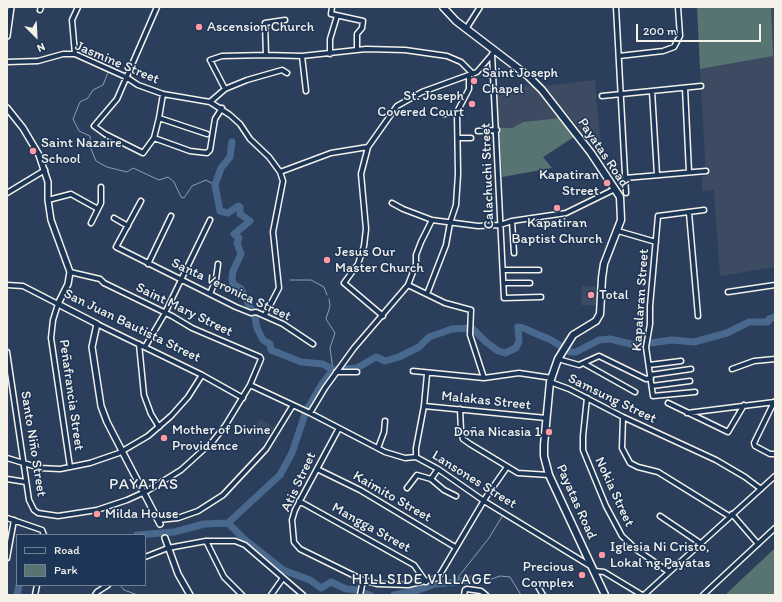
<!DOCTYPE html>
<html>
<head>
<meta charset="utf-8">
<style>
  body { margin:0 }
  #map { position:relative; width:782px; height:602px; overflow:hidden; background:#2b3f5c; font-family:Itim,sans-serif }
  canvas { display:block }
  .frame { position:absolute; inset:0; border:8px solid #f4f1e8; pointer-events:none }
  .legend { position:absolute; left:16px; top:534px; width:130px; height:52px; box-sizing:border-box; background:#1d3557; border:1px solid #738091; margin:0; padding:5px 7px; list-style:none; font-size:12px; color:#f4f1e8 }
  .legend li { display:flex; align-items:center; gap:8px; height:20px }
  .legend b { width:20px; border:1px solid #738091 }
  .north { position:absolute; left:16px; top:16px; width:40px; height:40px; -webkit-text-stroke:3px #1d3557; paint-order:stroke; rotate:156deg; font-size:11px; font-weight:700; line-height:16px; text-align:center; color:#f4f1e8 }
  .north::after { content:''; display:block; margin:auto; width:14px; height:18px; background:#f4f1e8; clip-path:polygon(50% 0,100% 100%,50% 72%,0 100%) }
  .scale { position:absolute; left:636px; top:24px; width:125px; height:18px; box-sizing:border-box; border:2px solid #f4f1e8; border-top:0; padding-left:5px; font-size:12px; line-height:14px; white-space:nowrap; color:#f4f1e8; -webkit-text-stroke:3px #1d3557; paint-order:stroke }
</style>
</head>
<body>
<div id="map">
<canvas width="782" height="602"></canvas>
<div class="frame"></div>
<ul class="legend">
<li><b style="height:5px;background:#1d3557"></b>Road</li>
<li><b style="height:11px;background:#577472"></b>Park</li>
</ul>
<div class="north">N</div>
<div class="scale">200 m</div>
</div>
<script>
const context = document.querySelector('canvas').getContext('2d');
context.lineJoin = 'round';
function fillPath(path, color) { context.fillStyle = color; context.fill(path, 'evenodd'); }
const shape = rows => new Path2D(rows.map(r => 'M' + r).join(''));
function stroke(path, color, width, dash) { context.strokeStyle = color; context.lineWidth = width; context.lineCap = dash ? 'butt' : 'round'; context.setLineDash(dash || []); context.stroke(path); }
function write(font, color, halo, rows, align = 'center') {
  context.font = font + ' Itim,sans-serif'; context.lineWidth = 3; context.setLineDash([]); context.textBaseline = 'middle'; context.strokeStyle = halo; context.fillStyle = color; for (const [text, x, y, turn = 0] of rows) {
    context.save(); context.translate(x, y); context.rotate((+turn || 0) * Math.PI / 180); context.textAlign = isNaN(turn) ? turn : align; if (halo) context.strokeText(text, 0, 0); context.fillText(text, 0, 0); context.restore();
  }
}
const built = shape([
  [771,7,775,7,775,267,720,276,714,190,702,191,702,177,706,176,700,69,773,56],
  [595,80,596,97,603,161,580,129,543,86],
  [533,85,560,118,523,122,512,128,499,128,496,89],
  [582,286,596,287,597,305,581,305],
  [260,419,274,428,267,438,254,429]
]);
const green = shape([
  [697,7,771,7,773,56,700,69],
  [560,118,574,137,543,157,552,168,502,177,499,128,512,128,523,122],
  [775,548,775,595,725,595]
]);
const stream = shape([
  [108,58,111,65,110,67],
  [109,70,103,85,93,90,88,98,80,102,73,119,79,131,90,136,91,149,96,161,107,167,127,172,133,168,159,180,168,177,174,182,181,197,184,198,192,186,206,180,215,185],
  [290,280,311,280,324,287,327,295],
  [329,299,330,306,326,319,335,333,330,348,333,370],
  [475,578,489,580,500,576,510,577,521,595],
  [458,582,459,576,489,538,503,515],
  [120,585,124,590,138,595]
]);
const river = shape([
  [232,142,230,157,221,168,215,185,220,211,228,213,238,206,240,207,240,214,250,221,234,234,239,238,237,243,241,254,233,271,232,278,233,284,241,289,255,317,257,328,263,340,270,344,271,350,301,362,323,364,333,370],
  [308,408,322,384,333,370,357,368,376,357,385,361,399,357,419,347,429,337,452,329,472,328,486,342,498,351,505,353,516,348,519,341,518,327,523,328,551,340,570,352,576,352,599,340,610,339,635,345,672,340,694,342,727,333,749,322,768,322,769,319,775,317],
  [228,523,244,539,283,570,310,580,321,588,331,582,346,589,358,590],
  [137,535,174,532,204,524,228,523,280,475,292,453,305,414],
  [364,593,370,595],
  [17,595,19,585],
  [394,595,416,591,435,584,458,582,475,578]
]);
const minor = shape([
  [157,7,117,99,94,126,105,134,143,153,154,138,159,118,163,94],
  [332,7,331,14,363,21,362,28,357,34,357,50],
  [616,7,626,193],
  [40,10,41,7],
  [466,29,480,7],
  [75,54,72,20,78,7],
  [330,54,330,39,337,16],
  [492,54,504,298,541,297],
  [266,55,265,23,285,20],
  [302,56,306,91],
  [619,56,663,51,674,47,680,36,678,7],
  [7,62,38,61,63,54,75,54,126,77,138,85,163,94,210,102,230,115,240,124,250,139,269,157,280,172,283,181,273,232,279,288,265,315],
  [685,88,689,172],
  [225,89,210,60,222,56,266,55,302,56,366,49,405,50,447,56,461,62,473,74],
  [652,91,657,175],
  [602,96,701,86],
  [210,102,225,89,247,80,282,70,287,73],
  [444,114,457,112],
  [159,118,207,134],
  [478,131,497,130],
  [154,138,190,151,207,153,210,150,215,119,222,108],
  [458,138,471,138],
  [280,172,331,153,368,147],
  [625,178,706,171],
  [7,193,45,170],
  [48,200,71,194,98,209],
  [141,201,116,247,236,307,251,313,256,312,283,324,313,344],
  [392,203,403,209,432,220,478,226,500,225,512,221,566,213,615,189],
  [689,213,698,316],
  [114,218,128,226],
  [512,221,514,253],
  [91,223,101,203,101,187],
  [618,231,656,242],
  [148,264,171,216],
  [504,270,539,270],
  [504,283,530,283],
  [7,285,23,286,58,304,53,320,51,338,70,467],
  [408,285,445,303,471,310,470,335,484,378],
  [728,292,775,285],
  [210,294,216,279,218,264],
  [427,294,446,245,450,223,456,205,458,174,457,112,469,89,469,76],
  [383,316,344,283,358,264,364,246,366,229,361,174,368,147,397,106,422,92,477,72,495,51],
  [97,324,202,375,243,398],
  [139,344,144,395,151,414,159,427],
  [145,347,165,313,210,220],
  [7,352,29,500,34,510,38,513,58,516,97,510,127,500,147,491,181,470,213,441,225,426,250,385,261,359,260,357,192,328,172,316,104,283,100,279,70,272],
  [558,359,579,365,599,356,646,379,651,378],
  [585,364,635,392],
  [649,365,681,361],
  [732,369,754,361,775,359],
  [413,371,484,378,519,373,552,378],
  [336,372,357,372],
  [650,375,691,369],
  [550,382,569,389,623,417,716,460,745,477,761,489],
  [250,385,310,413,385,452,405,458,416,457,438,469,484,501,592,567],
  [652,386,690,381],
  [695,392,653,396,646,347,650,324,650,306,658,216,704,210],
  [587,398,583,436,583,450,606,506,622,536,637,550,669,572],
  [774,402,754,443,755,446,770,454,775,454],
  [668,403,728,432,744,405],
  [424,406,546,418],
  [460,409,461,431,463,439,470,444,518,473,549,475],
  [310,413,325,388,354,348,408,285,416,264,416,255,421,242,432,220],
  [687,413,775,402],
  [623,417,622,448,630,463,638,467,658,472,729,516],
  [339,428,295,510,292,520,294,542,300,549,363,580,378,584,408,585,438,578,486,497,507,467],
  [378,448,384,432,385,421],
  [416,457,416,448,424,406,427,374],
  [7,458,40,468,60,469,90,463,119,453,148,436,171,416,188,397,202,375],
  [317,469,360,490,455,547],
  [438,469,431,479,444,490,456,496],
  [7,479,26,482],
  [407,488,417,475,431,479],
  [299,501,414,565,426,582],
  [732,514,758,544],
  [660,516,700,543],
  [7,518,42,530,44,535],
  [158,520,178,518,198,511,223,495,266,449,293,405],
  [206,541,224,577,242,595],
  [145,557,168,548,206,541,235,541,245,545,303,595],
  [7,558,14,520],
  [594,571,604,572,642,595],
  [537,585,543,595],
  [35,595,37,585],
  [95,595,97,592,108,585],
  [271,595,283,578],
  [360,595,363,580],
  [464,595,465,590,467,589,481,591,486,595],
  [644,595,775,476],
  [703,595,775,528]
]);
const tertiary = shape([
  [7,36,11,7],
  [7,108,23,128,39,155,48,182,48,200,51,220,70,272,68,284,58,304,97,324,92,347,101,406,107,422,160,524],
  [165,538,178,574,190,595]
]);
const primary = shape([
  [443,7,456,21,528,76,542,90,591,153,620,197,621,220,604,264,602,278,600,314,596,321,573,335,558,359,550,382,544,445,544,456,549,475,605,595]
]);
const markers = [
  [199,27,4,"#ff9aa2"],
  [474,81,4,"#ff9aa2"],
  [472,104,4,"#ff9aa2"],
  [33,151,4,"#ff9aa2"],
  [607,183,4,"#ff9aa2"],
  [557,208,4,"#ff9aa2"],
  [327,260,4,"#ff9aa2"],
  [591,295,4,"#ff9aa2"],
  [549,432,4,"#ff9aa2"],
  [164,438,4,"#ff9aa2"],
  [97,514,4,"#ff9aa2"],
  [602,555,4,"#ff9aa2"],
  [582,575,4,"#ff9aa2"]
];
const poiNames = [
  ["Ascension Church",207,27],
  ["Saint Joseph",482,73],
  ["Chapel",482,89],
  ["St. Joseph",464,96,"right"],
  ["Covered Court",464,112,"right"],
  ["Saint Nazaire",41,143],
  ["School",41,159],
  ["Kapatiran",599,175,"right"],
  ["Street",599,191,"right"],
  ["Kapatiran",557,223,"center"],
  ["Baptist Church",557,239,"center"],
  ["Jesus Our",335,252],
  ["Master Church",335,268],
  ["Total",599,295],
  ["Mother of Divine",172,430],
  ["Providence",172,446],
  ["Doña Nicasia 1",541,432,"right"],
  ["Milda House",105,514],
  ["Iglesia Ni Cristo,",610,547],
  ["Lokal ng Payatas",610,563],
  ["Precious",574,567,"right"],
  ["Complex",574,583,"right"]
];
const streetNames = [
  ["Jasmine Street",117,63,23],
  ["Payatas Road",603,153,56],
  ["Calachuchi Street",488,176,-92],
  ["Santa Veronica Street",231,290,25],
  ["Kapalaran Street",641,300,-86],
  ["Saint Mary Street",184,310,26],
  ["San Juan Bautista Street",132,326,26],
  ["Peñafrancia Street",71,395,82],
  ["Samsung Street",612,399,26],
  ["Malakas Street",486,401,6],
  ["Santo Niño Street",33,444,81],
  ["Lansones Street",474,480,32],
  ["Atis Street",299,482,-65],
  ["Nokia Street",614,492,65],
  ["Kaimito Street",392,497,30],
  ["Payatas Road",576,502,66],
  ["Mangga Street",371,528,29]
];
const neighbourhoodNames = [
  ["HILLSIDE VILLAGE",422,580]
];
const quarterNames = [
  ["PAYATAS",144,485]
];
fillPath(built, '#3c4b61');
fillPath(green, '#577472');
stroke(stream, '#8d9fb2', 1);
stroke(river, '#48688e', 7);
stroke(minor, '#f4f1e8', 7);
stroke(tertiary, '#f4f1e8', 8);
stroke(primary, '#f4f1e8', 9);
stroke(minor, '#1d3557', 4);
stroke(tertiary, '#1d3557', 5);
stroke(primary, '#1d3557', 6);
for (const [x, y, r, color] of markers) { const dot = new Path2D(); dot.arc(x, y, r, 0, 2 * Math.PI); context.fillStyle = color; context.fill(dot); stroke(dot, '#1d3557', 1.5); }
write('14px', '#f4f1e8', '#1d3557', poiNames, 'left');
write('14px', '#f4f1e8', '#1d3557', streetNames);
context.letterSpacing = '1px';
write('15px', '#f4f1e8', '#1d3557', neighbourhoodNames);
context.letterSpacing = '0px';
context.letterSpacing = '1px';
write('16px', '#f4f1e8', '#1d3557', quarterNames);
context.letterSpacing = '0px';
</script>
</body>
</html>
